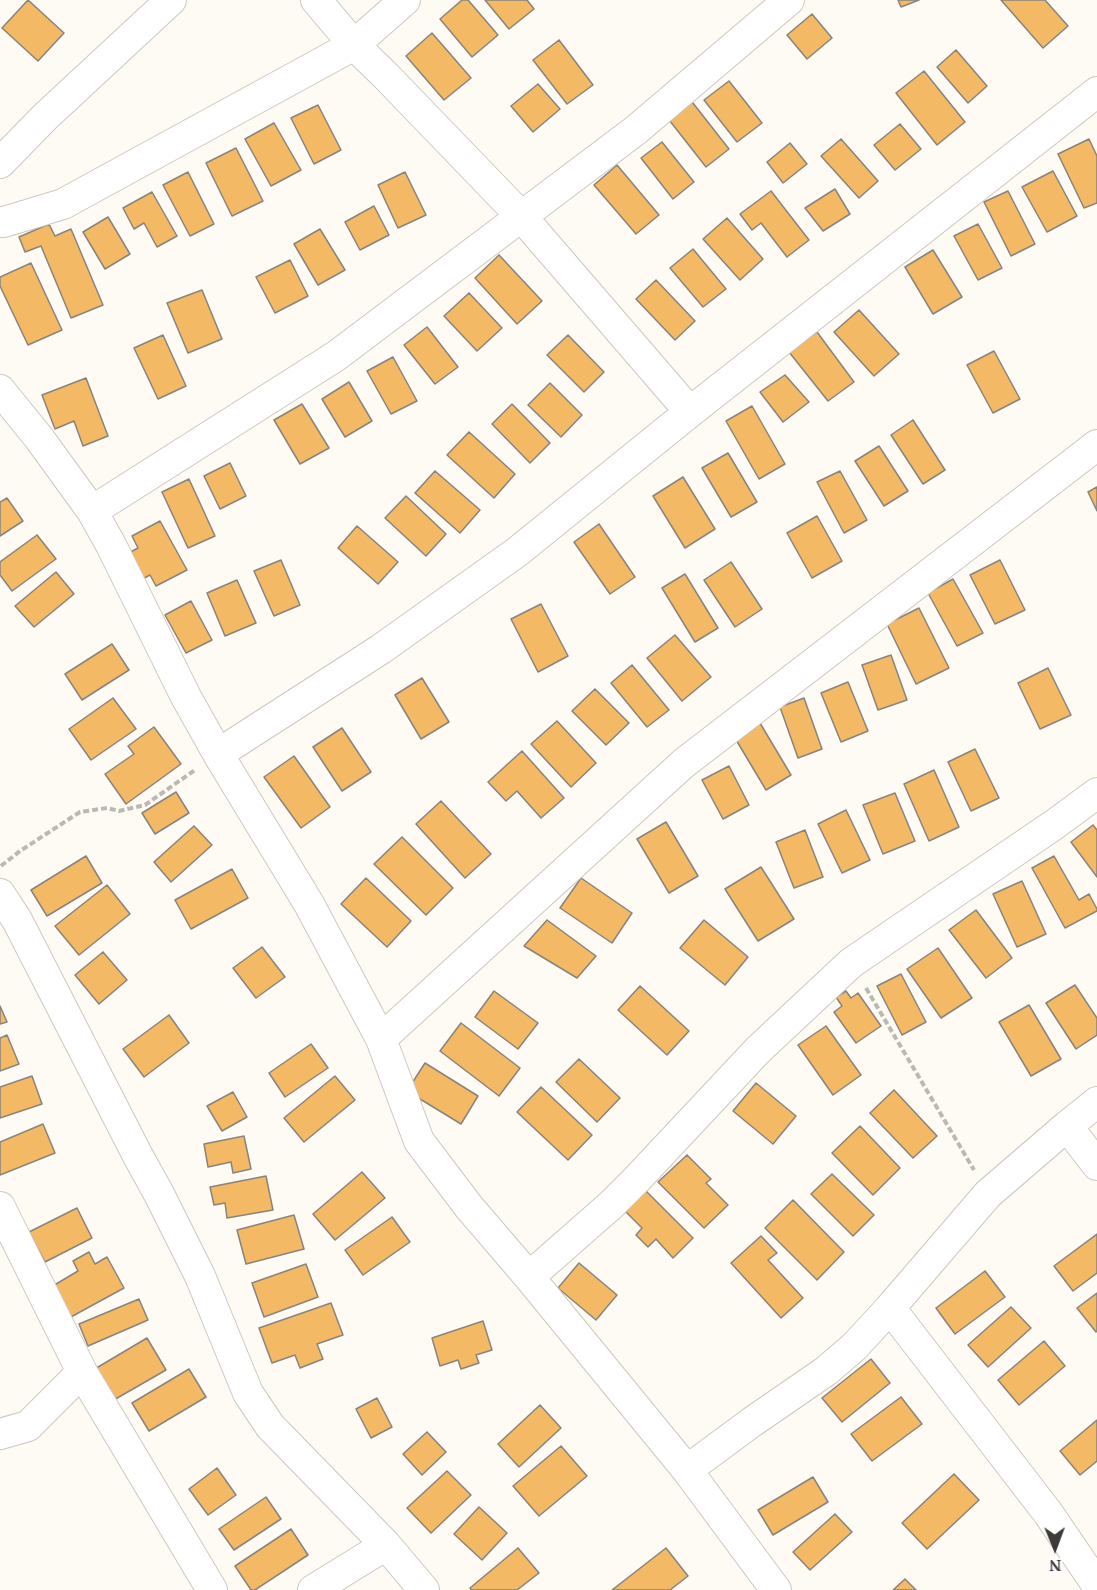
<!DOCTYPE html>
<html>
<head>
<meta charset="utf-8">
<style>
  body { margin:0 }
  #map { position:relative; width:1097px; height:1590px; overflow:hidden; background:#fefaf4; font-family:"PT Serif",serif }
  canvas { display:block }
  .north { position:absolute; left:1025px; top:1518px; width:60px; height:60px; -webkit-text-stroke:4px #fff; paint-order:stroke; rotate:179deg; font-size:16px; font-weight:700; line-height:24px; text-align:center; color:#3d3b38 }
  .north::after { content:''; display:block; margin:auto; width:21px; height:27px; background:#3d3b38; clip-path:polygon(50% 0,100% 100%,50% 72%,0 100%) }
</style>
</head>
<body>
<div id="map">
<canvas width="1097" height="1590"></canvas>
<div class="north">N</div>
</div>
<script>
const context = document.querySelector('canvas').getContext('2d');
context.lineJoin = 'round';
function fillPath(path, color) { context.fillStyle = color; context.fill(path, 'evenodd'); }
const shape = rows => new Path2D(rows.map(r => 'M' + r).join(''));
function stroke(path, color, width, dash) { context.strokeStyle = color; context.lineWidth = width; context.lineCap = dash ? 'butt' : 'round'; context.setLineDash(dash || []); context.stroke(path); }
const building = shape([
  [28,0,64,33,38,61,2,28,28,0],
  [462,0,468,0,498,35,472,57,440,19,462,0],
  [485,0,527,0,534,9,509,29,485,0],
  [898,0,919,0,901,7,898,0],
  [1001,0,1045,0,1068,26,1043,48,1001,0],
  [812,14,832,38,807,59,787,35,812,14],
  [432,33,471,78,444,100,406,56,432,33],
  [559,40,593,85,567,104,533,60,559,40],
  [956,50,987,86,968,103,937,67,956,50],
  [924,71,965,122,937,145,896,93,924,71],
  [729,81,762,123,737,142,704,100,729,81],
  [538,84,560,109,533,132,511,106,538,84],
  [689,98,729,149,706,167,666,116,689,98],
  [318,105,341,150,314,164,291,118,318,105],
  [274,123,301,170,271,186,245,139,274,123],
  [900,124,921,149,895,170,874,145,900,124],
  [841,139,878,181,859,198,821,156,841,139],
  [1089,139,1097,156,1097,203,1084,208,1058,154,1089,139],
  [662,142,694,182,673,199,641,158,662,142],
  [790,143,807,164,783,183,767,162,790,143],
  [236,148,263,201,232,216,206,163,236,148],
  [617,165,659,215,636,234,594,185,617,165],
  [1053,171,1077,216,1047,232,1022,187,1053,171],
  [188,172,214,224,190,236,163,185,188,172],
  [405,172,426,215,398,228,378,185,405,172],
  [835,189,850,214,823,231,805,208,835,189],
  [771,191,809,240,787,257,761,223,752,230,740,214,771,191],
  [1008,191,1035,244,1011,256,984,202,1008,191],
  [152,192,177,236,157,247,144,223,134,229,123,208,152,192],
  [374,206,389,235,360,250,345,222,374,206],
  [108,217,130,254,105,269,83,232,108,217],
  [727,218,763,259,740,280,703,239,727,218],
  [49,224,55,236,71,229,103,305,71,318,41,246,25,252,19,237,49,224],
  [978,224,1002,268,978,280,954,236,978,224],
  [320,229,345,270,318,285,294,244,320,229],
  [693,249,726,289,703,307,670,268,693,249],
  [933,250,962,297,933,314,905,267,933,250],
  [499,255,542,301,517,324,475,278,499,255],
  [290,260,308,296,275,313,256,277,290,260],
  [31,263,62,330,28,345,0,286,0,277,31,263],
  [656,280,695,321,675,340,636,299,656,280],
  [202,290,222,339,188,353,167,303,202,290],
  [469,293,502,328,477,351,444,316,469,293],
  [859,310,899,354,874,376,834,332,859,310],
  [427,327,458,367,435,384,404,345,427,327],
  [817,332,854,382,828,401,789,352,817,332],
  [163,335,186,386,158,399,134,348,163,335],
  [568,335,604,372,584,392,547,355,568,335],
  [994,351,1020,399,993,413,967,365,994,351],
  [393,357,417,401,391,414,367,371,393,357],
  [785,375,809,402,783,422,760,392,785,375],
  [86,378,108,436,83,446,74,421,55,429,42,395,86,378],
  [349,382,372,421,345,437,322,399,349,382],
  [550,383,582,415,561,437,528,405,550,383],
  [302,404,329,448,300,464,274,420,302,404],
  [512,404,550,443,530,463,492,424,512,404],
  [752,406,785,464,759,479,726,421,752,406],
  [913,420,945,470,923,484,891,435,913,420],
  [469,432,515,474,494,498,447,455,469,432],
  [879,446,908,491,884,506,855,461,879,446],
  [728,453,757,502,731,517,702,468,728,453],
  [230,463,246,496,220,509,204,476,230,463],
  [435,471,480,510,460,533,415,493,435,471],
  [840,471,867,520,844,533,817,482,840,471],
  [683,477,715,529,685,548,653,496,683,477],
  [189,479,215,536,188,548,162,492,189,479],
  [1097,487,1097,511,1088,492,1097,487],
  [406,496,446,534,426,556,385,518,406,496],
  [7,498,23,521,0,536,0,502,7,498],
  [817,516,842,561,812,578,787,533,817,516],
  [160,521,187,570,156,586,150,575,137,582,123,556,138,548,132,536,160,521],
  [599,524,635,577,610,594,574,542,599,524],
  [357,526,398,562,378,584,338,548,357,526],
  [37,535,56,559,12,591,0,575,0,562,37,535],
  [281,560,300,605,274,616,254,571,281,560],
  [1000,560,1025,610,995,624,970,575,1000,560],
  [731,562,762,609,735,627,704,580,731,562],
  [56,572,74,594,34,627,15,606,56,572],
  [685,574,718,628,695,642,662,588,685,574],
  [953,579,983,633,957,646,928,593,953,579],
  [237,580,256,623,225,636,207,593,237,580],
  [191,601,212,640,186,653,165,615,191,601],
  [541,604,568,656,538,672,511,619,541,604],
  [919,608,949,668,916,684,887,624,919,608],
  [675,635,711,677,682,701,647,658,675,635],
  [112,644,129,670,82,700,65,674,112,644],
  [891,655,907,700,878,710,862,665,891,655],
  [632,665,669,710,647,727,611,683,632,665],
  [1048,668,1071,715,1040,729,1018,683,1048,668],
  [422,678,449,722,421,739,395,695,422,678],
  [848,682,868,731,841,742,821,693,848,682],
  [595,689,629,723,606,745,572,711,595,689],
  [113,698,136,729,91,760,69,729,113,698],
  [804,698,822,749,798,758,780,707,804,698],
  [757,718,791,775,766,790,732,733,757,718],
  [557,721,596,763,571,787,531,744,557,721],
  [154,727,181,764,126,804,105,774,134,754,128,746,154,727],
  [342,728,371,772,342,791,313,747,342,728],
  [975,749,999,798,971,811,948,762,975,749],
  [522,751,564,798,541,818,517,791,506,801,488,782,522,751],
  [294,756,330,807,301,828,264,777,294,756],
  [729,766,749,805,723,819,702,780,729,766],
  [934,770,959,827,929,841,904,784,934,770],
  [176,792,189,813,155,834,142,813,176,792],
  [895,793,915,841,883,854,863,805,895,793],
  [441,801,491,854,465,878,416,824,441,801],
  [846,810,870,860,842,873,818,824,846,810],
  [666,822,698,876,669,893,637,839,666,822],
  [1093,825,1097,830,1097,877,1071,842,1093,825],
  [194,826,212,845,171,882,154,862,194,826],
  [805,830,823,877,794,888,776,842,805,830],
  [402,837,453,888,426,915,374,864,402,837],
  [86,856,102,883,47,916,31,890,86,856],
  [1054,856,1079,900,1089,894,1097,909,1097,911,1065,928,1032,868,1054,856],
  [761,867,794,919,758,941,725,889,761,867],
  [232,869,248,898,191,929,175,900,232,869],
  [366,878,411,921,387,947,341,904,366,878],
  [581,878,632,913,612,943,560,908,581,878],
  [1022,881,1046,934,1017,947,993,894,1022,881],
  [107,885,130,914,79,955,55,926,107,885],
  [976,910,1012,958,986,978,949,930,976,910],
  [547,920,596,956,577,978,524,946,547,920],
  [704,920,748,957,725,985,680,948,704,920],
  [262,947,285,977,256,998,233,968,262,947],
  [938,948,972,998,941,1018,907,969,938,948],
  [103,952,127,980,99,1004,75,975,103,952],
  [901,974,926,1022,902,1035,877,986,901,974],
  [1075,985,1097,1018,1097,1035,1076,1049,1046,1003,1075,985],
  [640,986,689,1031,667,1055,618,1010,640,986],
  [494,991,538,1023,518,1049,475,1017,494,991],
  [846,991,851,998,858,993,881,1026,856,1043,834,1012,842,1006,836,997,846,991],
  [1029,1005,1061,1059,1031,1076,999,1022,1029,1005],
  [0,1006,7,1022,0,1024,0,1006],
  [169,1015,189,1043,144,1077,123,1049,169,1015],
  [461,1023,520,1068,499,1096,440,1051,461,1023],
  [826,1026,861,1075,833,1095,798,1045,826,1026],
  [7,1035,19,1064,0,1071,0,1038,7,1035],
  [311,1044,328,1068,285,1097,269,1073,311,1044],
  [579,1059,620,1098,597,1122,556,1082,579,1059],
  [425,1063,478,1096,461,1124,407,1091,425,1063],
  [32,1076,42,1104,0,1118,0,1087,32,1076],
  [335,1076,355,1100,304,1142,284,1118,335,1076],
  [756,1083,796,1116,773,1144,733,1111,756,1083],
  [541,1087,592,1135,568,1160,517,1112,541,1087],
  [894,1090,937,1136,913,1158,870,1113,894,1090],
  [233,1092,247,1117,222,1131,207,1106,233,1092],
  [43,1124,55,1153,0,1175,0,1142,43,1124],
  [860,1126,900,1168,873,1195,832,1153,860,1126],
  [244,1136,251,1169,233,1173,231,1162,208,1167,204,1144,244,1136],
  [687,1155,711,1179,706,1183,728,1205,704,1228,658,1182,687,1155],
  [362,1172,385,1198,335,1240,313,1214,362,1172],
  [832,1174,874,1215,853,1236,811,1194,832,1174],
  [266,1176,273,1210,227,1218,225,1203,214,1205,210,1187,266,1176],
  [645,1190,693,1238,673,1258,656,1239,648,1247,636,1235,642,1228,624,1210,645,1190],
  [793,1200,844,1252,817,1280,765,1228,793,1200],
  [77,1208,92,1238,45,1262,29,1232,77,1208],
  [294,1215,304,1249,246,1264,237,1230,294,1215],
  [392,1217,410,1242,363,1275,345,1250,392,1217],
  [1097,1234,1097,1273,1073,1291,1054,1266,1097,1234],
  [761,1236,777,1253,768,1260,803,1298,781,1318,731,1263,761,1236],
  [89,1252,95,1264,107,1257,124,1288,69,1318,51,1287,78,1271,73,1261,89,1252],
  [579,1263,617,1295,596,1320,558,1288,579,1263],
  [306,1264,318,1297,264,1317,252,1283,306,1264],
  [985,1271,1005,1297,955,1334,936,1308,985,1271],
  [1097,1293,1097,1331,1096,1332,1077,1308,1097,1293],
  [139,1299,148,1320,88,1346,79,1324,139,1299],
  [331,1303,343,1335,317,1344,323,1359,300,1368,295,1355,272,1363,259,1328,331,1303],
  [1011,1307,1031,1328,988,1367,968,1345,1011,1307],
  [483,1321,492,1350,476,1355,479,1363,461,1369,458,1360,440,1366,432,1338,483,1321],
  [147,1338,166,1370,112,1401,93,1370,147,1338],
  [1044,1341,1065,1366,1019,1405,998,1380,1044,1341],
  [871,1359,890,1383,842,1422,822,1398,871,1359],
  [189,1369,206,1397,149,1431,132,1403,189,1369],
  [901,1397,922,1424,872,1461,851,1434,901,1397],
  [377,1398,392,1427,371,1438,356,1409,377,1398],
  [540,1405,561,1428,519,1467,498,1444,540,1405],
  [1097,1420,1097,1461,1080,1475,1060,1451,1097,1420],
  [427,1432,446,1452,422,1475,403,1454,427,1432],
  [561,1446,587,1476,539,1516,513,1486,561,1446],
  [217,1468,236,1495,208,1515,189,1489,217,1468],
  [447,1471,471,1495,431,1533,407,1508,447,1471],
  [954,1474,979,1500,927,1549,902,1523,954,1474],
  [813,1477,828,1502,773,1535,758,1510,813,1477],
  [266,1497,281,1519,234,1550,219,1529,266,1497],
  [479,1507,507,1533,482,1560,454,1534,479,1507],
  [835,1514,852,1532,810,1570,793,1552,835,1514],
  [291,1529,308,1555,255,1590,251,1590,235,1566,291,1529],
  [518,1548,539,1573,517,1590,471,1590,470,1588,518,1548],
  [666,1548,688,1576,670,1590,612,1590,666,1548],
  [905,1579,916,1590,893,1590,905,1579]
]);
const path = shape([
  [1,866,20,851,80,812,107,808,119,811,145,805,195,770],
  [866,988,974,1170]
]);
const street = shape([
  [316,0,354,45,386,76,521,216,690,412],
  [0,163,45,117,171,0],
  [0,222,4,222,63,204,354,45,405,0],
  [0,390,39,438,92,511,111,545,186,697,218,754,309,904,381,1039,419,1141,469,1207,529,1277,611,1205,637,1179,758,1050,851,963,1055,824,1097,793],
  [92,511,336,356,636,130,789,0],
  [218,754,381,649,517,552,690,412,1097,92],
  [0,894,17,920,138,1156,159,1194,200,1276,248,1393,270,1426,386,1545,424,1590],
  [381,1039,684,763,1097,445],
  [1067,1126,1097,1102],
  [1097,1165,1067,1126,988,1194,890,1308,1048,1513,1097,1585],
  [0,1207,82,1372,212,1590],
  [529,1277,687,1470,776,1590],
  [0,1434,28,1426,82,1372],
  [687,1470,752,1422,826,1371,854,1347,890,1308],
  [313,1590,386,1545]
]);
fillPath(building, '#f3b964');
stroke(building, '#89847d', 1.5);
stroke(street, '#cec8c1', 32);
stroke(path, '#bcb9b4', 4, [6, 3]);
stroke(street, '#fff', 30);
</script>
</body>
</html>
